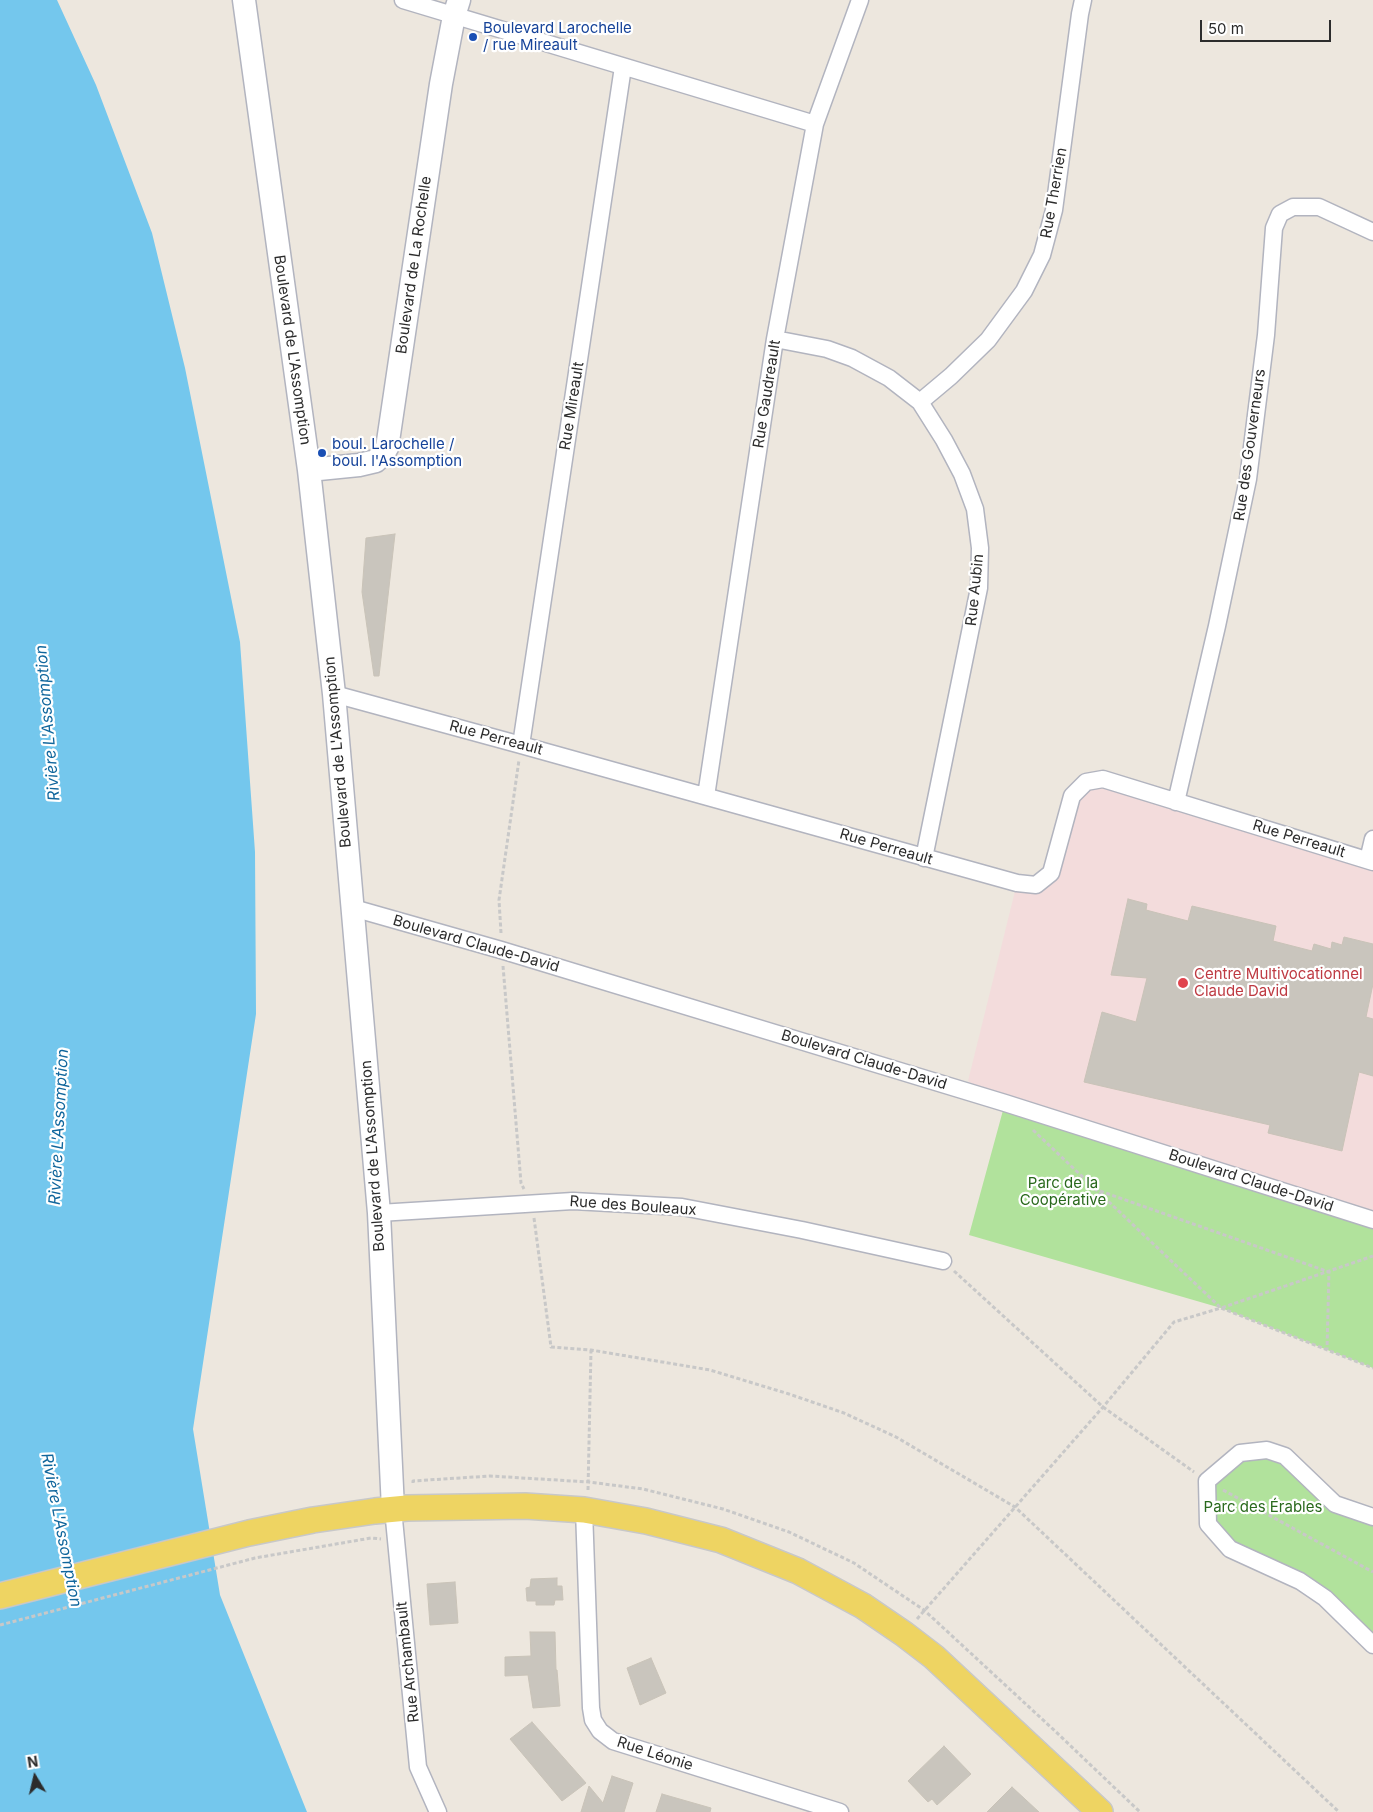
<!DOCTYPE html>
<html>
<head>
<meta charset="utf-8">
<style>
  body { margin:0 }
  #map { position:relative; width:1373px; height:1812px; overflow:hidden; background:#ede7de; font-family:Inter,sans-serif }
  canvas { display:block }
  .north { position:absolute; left:10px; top:1752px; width:50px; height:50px; -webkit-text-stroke:4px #fff; paint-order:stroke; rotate:351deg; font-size:14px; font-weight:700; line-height:20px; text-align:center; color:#2c2c2c }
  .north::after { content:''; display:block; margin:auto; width:18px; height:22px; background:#2c2c2c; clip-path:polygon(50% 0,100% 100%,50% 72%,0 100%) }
  .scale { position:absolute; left:1200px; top:20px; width:131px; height:22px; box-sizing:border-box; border:2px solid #2c2c2c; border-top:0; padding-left:6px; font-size:15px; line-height:18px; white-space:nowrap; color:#2c2c2c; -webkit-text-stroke:4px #fff; paint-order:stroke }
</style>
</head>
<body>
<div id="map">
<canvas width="1373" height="1812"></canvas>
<div class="north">N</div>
<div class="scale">50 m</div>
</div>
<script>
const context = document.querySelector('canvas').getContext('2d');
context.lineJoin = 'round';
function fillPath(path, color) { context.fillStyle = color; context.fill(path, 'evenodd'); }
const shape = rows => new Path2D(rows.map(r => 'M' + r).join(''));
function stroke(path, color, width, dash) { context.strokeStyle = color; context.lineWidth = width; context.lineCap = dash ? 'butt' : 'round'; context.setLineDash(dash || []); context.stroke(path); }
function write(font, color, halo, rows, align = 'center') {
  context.font = font + ' Inter,sans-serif'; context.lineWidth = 4.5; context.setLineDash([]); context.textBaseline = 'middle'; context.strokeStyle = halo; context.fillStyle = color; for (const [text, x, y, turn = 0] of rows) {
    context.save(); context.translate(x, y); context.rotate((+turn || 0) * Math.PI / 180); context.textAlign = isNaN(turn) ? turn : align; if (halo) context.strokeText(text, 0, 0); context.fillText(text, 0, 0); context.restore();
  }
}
const medical = shape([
  [1086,782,1373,863,1373,1220,1005,1103,968,1081,1017,883,1036,885]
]);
const green = shape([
  [1005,1103,1373,1220,1373,1368,1221,1308,969,1235],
  [1267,1450,1335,1504,1373,1517,1373,1645,1325,1598,1230,1549,1208,1524,1207,1481,1240,1453]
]);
const water = shape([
  [0,0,57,0,96,85,152,233,185,368,240,642,255,852,256,1014,193,1429,220,1595,307,1812,0,1812]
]);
const building = shape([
  [395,534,379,676,374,676,362,592,366,538,395,534],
  [1128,899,1147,904,1146,910,1188,921,1192,906,1276,926,1273,941,1312,951,1314,944,1331,949,1332,942,1342,945,1344,937,1373,944,1373,984,1366,1017,1373,1019,1373,1076,1359,1072,1342,1151,1268,1133,1270,1125,1084,1082,1102,1012,1136,1022,1147,978,1111,975,1128,899],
  [557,1578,557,1586,562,1586,563,1600,555,1600,554,1605,536,1605,536,1601,527,1601,526,1588,530,1587,531,1579,557,1578],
  [455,1582,458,1623,430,1625,427,1584,455,1582],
  [530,1632,555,1632,556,1670,557,1670,560,1706,533,1708,528,1675,505,1676,505,1657,531,1656,530,1632],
  [651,1658,666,1693,640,1705,627,1668,651,1658],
  [532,1722,586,1783,562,1801,510,1739,532,1722],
  [944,1746,971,1774,937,1805,932,1799,928,1802,908,1781,944,1746],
  [612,1776,633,1783,624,1812,581,1812,589,1786,603,1803,612,1776],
  [1012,1787,1039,1812,987,1812,1012,1787],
  [662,1794,711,1808,710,1812,656,1812,662,1794]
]);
const path = shape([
  [501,933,499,900,519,760],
  [503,966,521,1183,524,1189],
  [1033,1130,1221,1308,1373,1256],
  [1100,1191,1329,1272,1327,1350],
  [534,1218,551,1347,591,1350,710,1370,789,1394,844,1413,896,1437,1015,1507,1339,1812],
  [954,1271,1103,1407,1194,1472],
  [413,1483,413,1481,490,1476,589,1482,643,1489,723,1509,789,1532,854,1563,924,1610,1055,1731,1140,1812],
  [588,1490,591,1350],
  [1223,1490,1373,1572],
  [917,1619,1103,1407,1174,1322,1221,1308,1373,1368],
  [0,1625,255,1558,371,1538,381,1539]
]);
const street = shape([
  [403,0,815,124],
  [775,339,827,349,852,358,889,378,920,402,944,440,962,474,975,509,980,548,979,588,924,858],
  [920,402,951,376,988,340,1024,291,1042,255,1054,210,1080,14,1083,0],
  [334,694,521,745,1017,883,1036,885,1051,873,1072,796,1086,782,1103,779,1373,862],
  [521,745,623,67],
  [706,796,775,339,815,124,860,0],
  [1176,802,1217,626,1248,479,1266,335,1274,228,1280,214,1293,207,1319,207,1373,232],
  [1368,860,1373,839],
  [353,908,501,950,1005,1103,1373,1220],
  [379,1213,573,1201,682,1207,802,1230,943,1261],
  [393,1509,418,1767,438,1812],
  [584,1510,591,1708,593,1720,600,1731,613,1741,840,1812],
  [1373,1517,1335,1504,1285,1456,1267,1450,1240,1453,1207,1481,1208,1524,1230,1549,1300,1581,1325,1598,1373,1645]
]);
const secondary = shape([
  [244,0,309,470,334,694,379,1213,393,1509],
  [309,470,359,465,376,461,387,448,441,84,454,16,459,0]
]);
const primary = shape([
  [0,1596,249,1533,313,1520,375,1511,407,1508,525,1506,584,1510,646,1521,721,1540,798,1571,863,1606,904,1634,934,1657,1100,1812]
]);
const markers = [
  [473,37,5,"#1a4fb4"],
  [322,453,5,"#1a4fb4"],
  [1183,983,6,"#e0444e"]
];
const transitNames = [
  ["Boulevard Larochelle",483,28],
  ["/ rue Mireault",483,45],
  ["boul. Larochelle /",332,444],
  ["boul. l'Assomption",332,461]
];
const streetNames = [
  ["Rue Therrien",1054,193,-80],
  ["Boulevard de La Rochelle",414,265,-82],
  ["Boulevard de L'Assomption",292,350,82],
  ["Rue Gaudreault",767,394,-81],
  ["Rue Mireault",572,406,-81],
  ["Rue des Gouverneurs",1250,445,-82],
  ["Rue Aubin",975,590,-84],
  ["Rue Perreault",496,738,15],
  ["Boulevard de L'Assomption",338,752,-95],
  ["Rue Perreault",1299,839,17],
  ["Rue Perreault",886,847,16],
  ["Boulevard Claude-David",476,944,16],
  ["Boulevard Claude-David",864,1060,17],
  ["Boulevard de L'Assomption",373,1156,-94],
  ["Boulevard Claude-David",1251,1181,18],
  ["Rue des Bouleaux",633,1206,4],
  ["Rue Archambault",408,1662,-96],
  ["Rue Léonie",655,1754,18]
];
const healthNames = [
  ["Centre Multivocationnel",1194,974],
  ["Claude David",1194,991]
];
const parkNames = [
  ["Parc de la",1063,1183],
  ["Coopérative",1063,1200],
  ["Parc des Érables",1263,1507]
];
const waterNames = [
  ["Rivière L'Assomption",48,723,-95],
  ["Rivière L'Assomption",59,1127,-87],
  ["Rivière L'Assomption",61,1530,79]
];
fillPath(medical, '#f3dcdc');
fillPath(green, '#b1e29c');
fillPath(water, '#74c7ed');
fillPath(building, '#c9c5bd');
stroke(building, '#c9c3b8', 1);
stroke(street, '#b2b4bf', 19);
stroke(secondary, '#b2b4bf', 25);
stroke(primary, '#c8c8c8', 28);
stroke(path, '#c8c8c8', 3, [4, 2.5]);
stroke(street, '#fff', 16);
stroke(secondary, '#fff', 22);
stroke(primary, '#eed462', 25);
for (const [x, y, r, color] of markers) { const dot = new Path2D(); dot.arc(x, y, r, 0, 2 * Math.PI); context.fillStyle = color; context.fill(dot); stroke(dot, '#fff', 2); }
write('15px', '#164399', '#fff', transitNames, 'left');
write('15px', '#2c2c2c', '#fff', streetNames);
write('15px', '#be3a42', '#fff', healthNames, 'left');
write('15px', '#29691c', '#fff', parkNames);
write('italic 16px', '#10669c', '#fff', waterNames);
</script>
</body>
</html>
